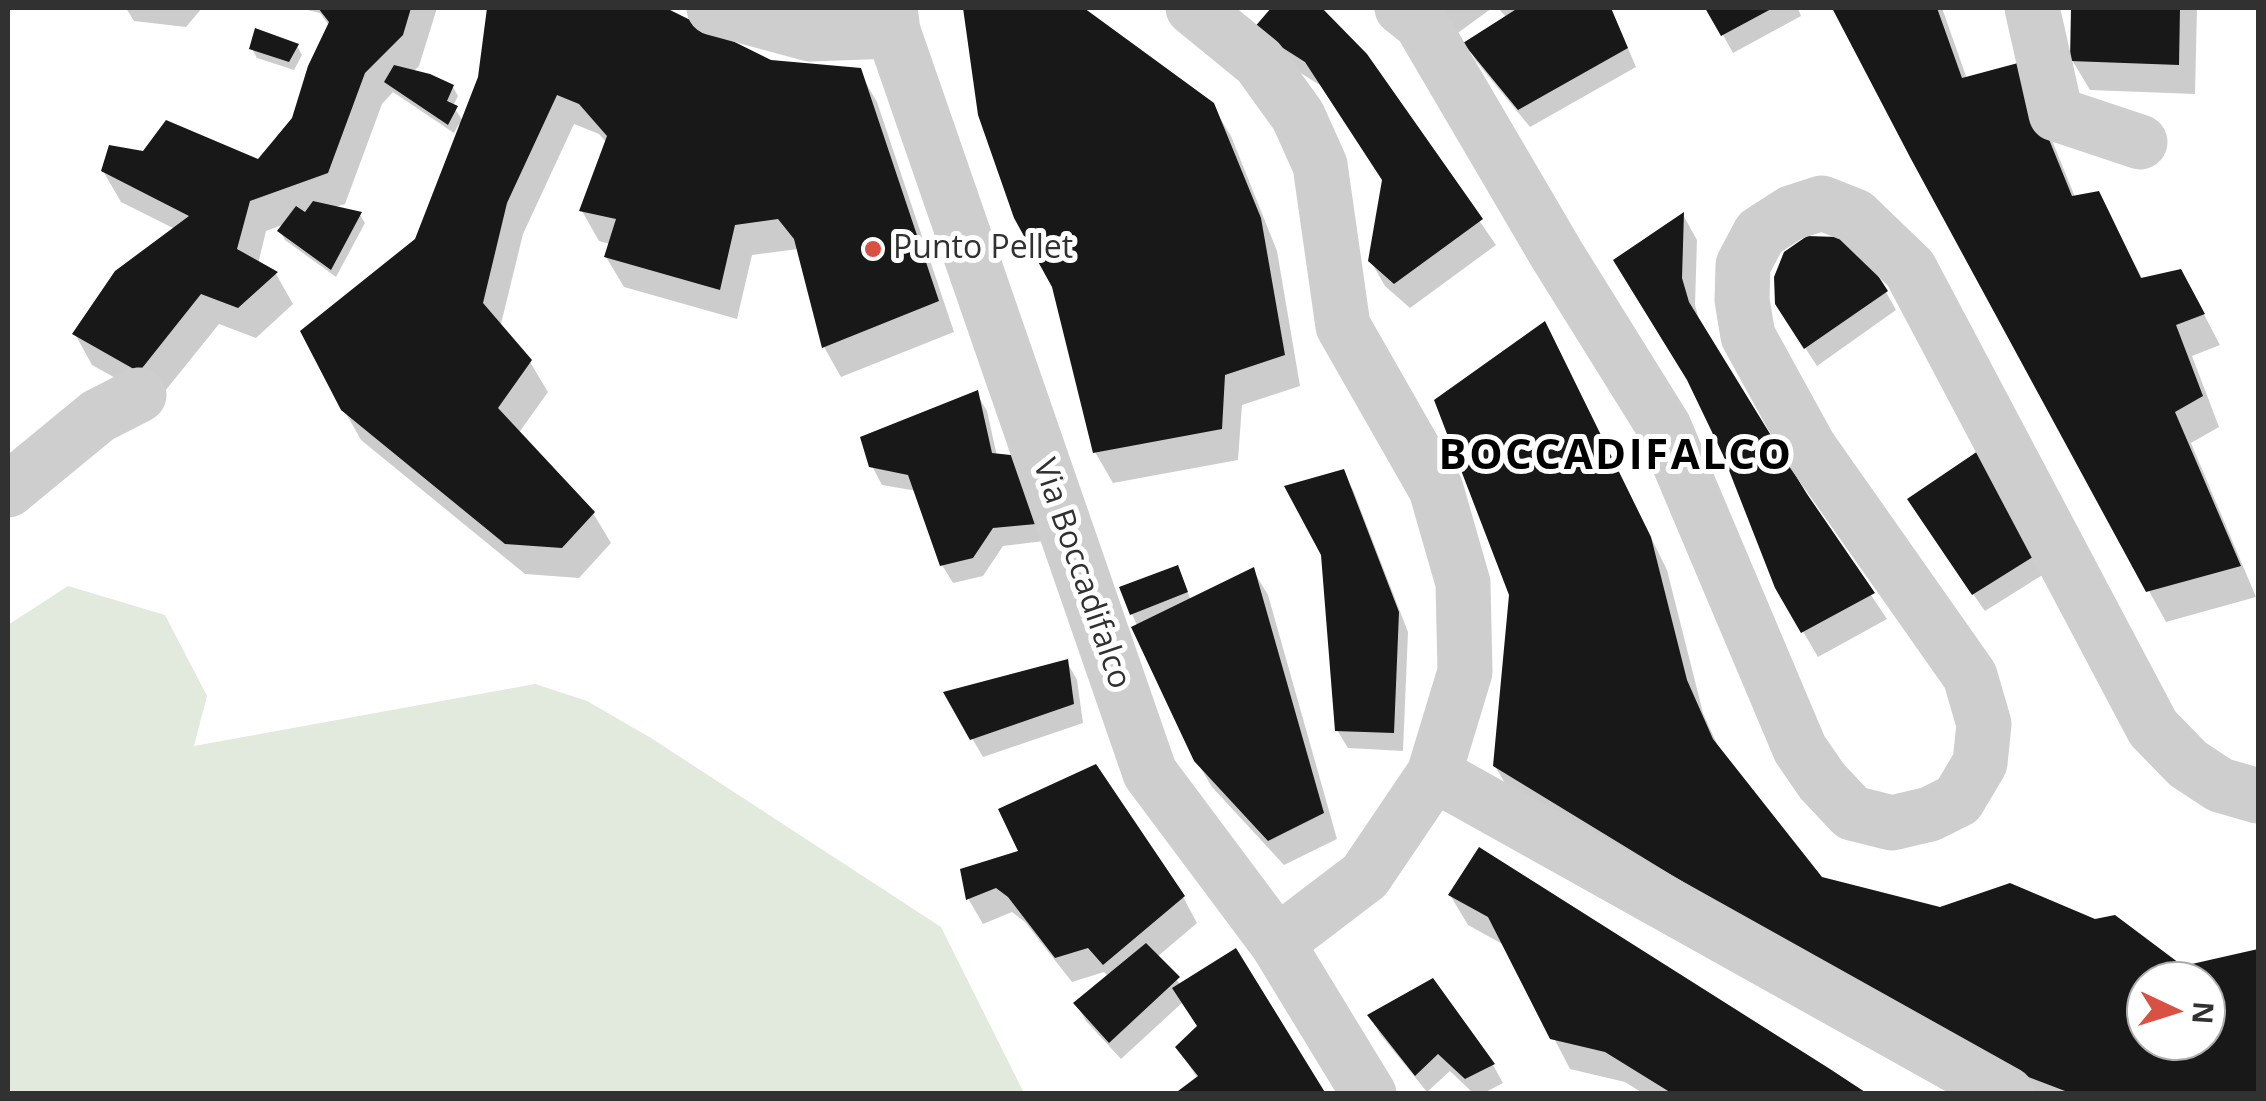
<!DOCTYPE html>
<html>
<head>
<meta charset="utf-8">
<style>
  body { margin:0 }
  #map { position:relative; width:2266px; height:1101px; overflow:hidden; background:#fff; font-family:"Open Sans",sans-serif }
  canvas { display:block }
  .frame { position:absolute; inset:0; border:10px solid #313131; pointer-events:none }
  .north { position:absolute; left:2126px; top:961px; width:100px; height:100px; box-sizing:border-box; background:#fff; border:2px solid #adadad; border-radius:50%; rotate:94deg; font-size:28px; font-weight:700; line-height:40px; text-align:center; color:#313131 }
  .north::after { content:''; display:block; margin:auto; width:35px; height:45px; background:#d85143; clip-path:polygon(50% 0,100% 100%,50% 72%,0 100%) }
</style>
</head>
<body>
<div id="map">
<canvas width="2266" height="1101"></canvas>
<div class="frame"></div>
<div class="north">N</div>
</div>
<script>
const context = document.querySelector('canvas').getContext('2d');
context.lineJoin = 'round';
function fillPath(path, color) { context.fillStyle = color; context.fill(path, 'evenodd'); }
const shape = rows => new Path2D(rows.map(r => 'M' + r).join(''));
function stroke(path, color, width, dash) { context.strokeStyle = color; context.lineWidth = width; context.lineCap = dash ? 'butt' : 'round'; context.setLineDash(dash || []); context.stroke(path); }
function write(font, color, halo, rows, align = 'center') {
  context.font = font + ' "Open Sans",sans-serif'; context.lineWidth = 10; context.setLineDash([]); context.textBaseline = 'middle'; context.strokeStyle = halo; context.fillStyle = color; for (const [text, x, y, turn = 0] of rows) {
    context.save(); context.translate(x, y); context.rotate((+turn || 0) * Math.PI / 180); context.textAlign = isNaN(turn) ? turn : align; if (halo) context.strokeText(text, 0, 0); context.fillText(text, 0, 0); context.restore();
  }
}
const green = shape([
  [68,586,165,615,207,696,194,746,535,684,587,701,651,738,941,927,1024,1093,8,1093,8,625]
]);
const shadow = shape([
  [126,8,202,8,186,27,134,21],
  [299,8,437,8,419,66,413,72,453,87,458,96,453,106,463,121,480,77,489,8,660,8,770,63,859,71,877,102,954,332,841,377,824,347,798,249,752,255,737,319,624,287,606,257,610,244,599,241,582,211,607,143,599,134,574,124,523,234,500,328,530,362,548,392,518,434,593,513,611,543,579,578,525,574,361,440,343,408,417,241,462,125,459,124,454,133,393,92,382,104,345,204,332,208,360,215,365,223,336,277,285,240,280,231,285,224,266,231,258,264,276,274,293,304,256,338,219,324,157,401,92,365,75,334,175,229,121,202,103,171,144,153,259,162,294,120,330,27,320,13],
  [965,8,1080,8,1212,105,1231,136,1277,251,1300,386,1242,405,1238,460,1113,483,1095,452,1054,286,980,114],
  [1274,8,1318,8,1365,56,1496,245,1410,308,1385,286,1370,260,1384,182,1323,87,1270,54,1256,29],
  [1423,8,1492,8,1455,35],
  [1498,8,1611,8,1636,67,1530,127,1476,61,1466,43,1507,18],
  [1708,8,1798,8,1801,16,1733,53],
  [1835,8,1942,8,1967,79,2034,96,2075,197,2098,194,2143,280,2198,303,2220,345,2192,356,2219,427,2191,443,2256,597,2166,622,1913,158],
  [2073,8,2197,8,2195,94,2090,90,2072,60],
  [297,46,302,55,294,70,257,58,252,49],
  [1683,215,1697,240,1695,305,1701,327,1804,495,1887,619,1818,657,1777,587,1726,454,1694,387,1631,286],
  [1886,292,1896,310,1817,366,1789,323],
  [1561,355,1667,570,1703,713,1721,753,1821,879,2183,969,2258,951,2258,1094,2013,1094,1513,797,1495,766],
  [2146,981,2206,981,2206,1041,2146,1041],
  [977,394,987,411,997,456,1044,541,1003,546,983,576,953,583,942,565,917,491,882,485,872,466],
  [1977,455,2044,574,1985,611,1920,518],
  [1343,472,1353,490,1408,632,1403,751,1348,748,1337,730],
  [1253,570,1268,595,1337,839,1284,865,1212,787,1196,760,1132,614,1182,577,1191,601],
  [1067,662,1077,680,1083,723,983,757,946,694],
  [963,871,1183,897,1197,923,1157,957,1181,985,1235,951,1198,1079,1178,1048,1199,1028,1183,1002,1121,1059,1086,1021,1076,1003,1109,977,1104,972,1072,982,1025,922,1012,912,983,924,969,900],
  [1450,895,1861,1094,1644,1094,1625,1082,1570,1069,1506,946,1468,925],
  [1433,981,1493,1065,1503,1083,1482,1094,1474,1094,1450,1071,1427,1092,1380,1034,1370,1016]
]);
const building = shape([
  [318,8,411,8,403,35,365,73,328,173,250,201,237,249,278,272,238,308,201,294,139,372,72,334,115,271,189,216,101,171,109,145,143,151,166,120,258,159,292,118,308,66,329,22],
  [487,8,666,8,771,60,861,68,939,301,822,348,794,239,778,219,735,225,720,290,604,257,616,219,579,211,607,136,579,104,557,95,507,203,483,303,532,360,498,408,595,512,562,548,505,544,341,410,300,331,415,239,478,77],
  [963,8,1084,8,1214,103,1261,218,1285,355,1225,375,1222,429,1093,453,1052,287,1014,218,978,115],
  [1271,8,1322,8,1367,54,1483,219,1394,284,1368,261,1382,180,1305,62,1253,29],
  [1518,8,1611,8,1628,48,1518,110,1463,43],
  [1705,8,1773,8,1721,36],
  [1832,8,1937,8,1962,78,2018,63,2072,196,2099,191,2141,278,2181,269,2205,314,2176,325,2203,396,2175,412,2241,566,2146,592,1911,159],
  [2071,8,2180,8,2179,65,2070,61],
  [255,28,299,44,289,62,249,49],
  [394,65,430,74,454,85,447,101,458,106,448,125,384,82],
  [313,201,362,212,331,270,277,231,296,206,305,212],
  [1684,212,1682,278,1689,302,1807,494,1875,593,1801,633,1775,588,1723,455,1687,380,1613,260],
  [1807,236,1838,237,1869,262,1888,291,1804,349,1775,304,1774,277,1784,252],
  [1545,321,1651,537,1687,680,1713,739,1822,877,1940,907,2010,883,2095,919,2115,915,2183,966,2258,949,2258,1094,2073,1094,1960,1051,1493,766,1509,595,1434,400],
  [2146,981,2206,981,2206,1041,2146,1041],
  [978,390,992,453,1020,456,1036,524,993,528,973,558,940,566,908,475,869,467,860,437],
  [1978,451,2036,555,1972,595,1907,499],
  [1344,469,1399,612,1394,733,1335,731,1321,555,1284,486],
  [1178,565,1188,592,1130,615,1119,587],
  [1254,567,1324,813,1268,841,1194,761,1131,627],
  [1068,659,1074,704,970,740,943,692],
  [1096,764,1185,896,1103,965,1088,948,1055,958,1008,897,996,888,966,900,960,869,1018,851,998,809],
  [1479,847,1830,1069,1868,1094,1673,1094,1605,1052,1550,1039,1488,917,1448,895],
  [1146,943,1180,977,1109,1043,1073,1003],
  [1236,948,1326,1094,1174,1094,1198,1076,1175,1047,1197,1026,1172,988],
  [1433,978,1495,1064,1465,1079,1438,1054,1415,1076,1367,1015]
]);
const minor = shape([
  [714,8,810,34,893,31],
  [890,8,893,31,1150,773,1277,943,1369,1094],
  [1193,8,1259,62,1298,116,1320,165,1343,326,1436,489,1463,583,1465,672,1434,774,1365,876,1277,943],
  [1402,8,1421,23,1557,255,1664,427,1800,749,1822,781,1852,813,1892,823,1930,814,1958,800,1980,763,1984,724,1970,676,1809,447,1748,336,1742,300,1743,265,1760,233,1791,213,1822,203,1855,216,1910,269,2153,728,2188,764,2220,785,2258,796],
  [2032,8,2056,114,2140,142],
  [8,490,98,416,139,395],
  [1434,774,2007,1094]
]);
const markers = [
  [873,249,10,"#d85143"]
];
const poiNames = [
  ["Punto Pellet",893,249]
];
const streetNames = [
  ["Via Boccadifalco",1081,574,71]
];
const districtNames = [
  ["BOCCADIFALCO",1616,457]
];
fillPath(green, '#e2e9dd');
fillPath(shadow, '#0003');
fillPath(building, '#181818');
stroke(minor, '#cecece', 55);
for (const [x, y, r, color] of markers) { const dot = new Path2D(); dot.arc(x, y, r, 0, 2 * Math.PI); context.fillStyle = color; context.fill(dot); stroke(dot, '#fff', 4); }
write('32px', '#313131', '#fff', poiNames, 'left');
write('32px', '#313131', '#fff', streetNames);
context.letterSpacing = '2.5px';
write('bold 42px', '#000', '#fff', districtNames);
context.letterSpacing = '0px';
</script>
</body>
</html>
